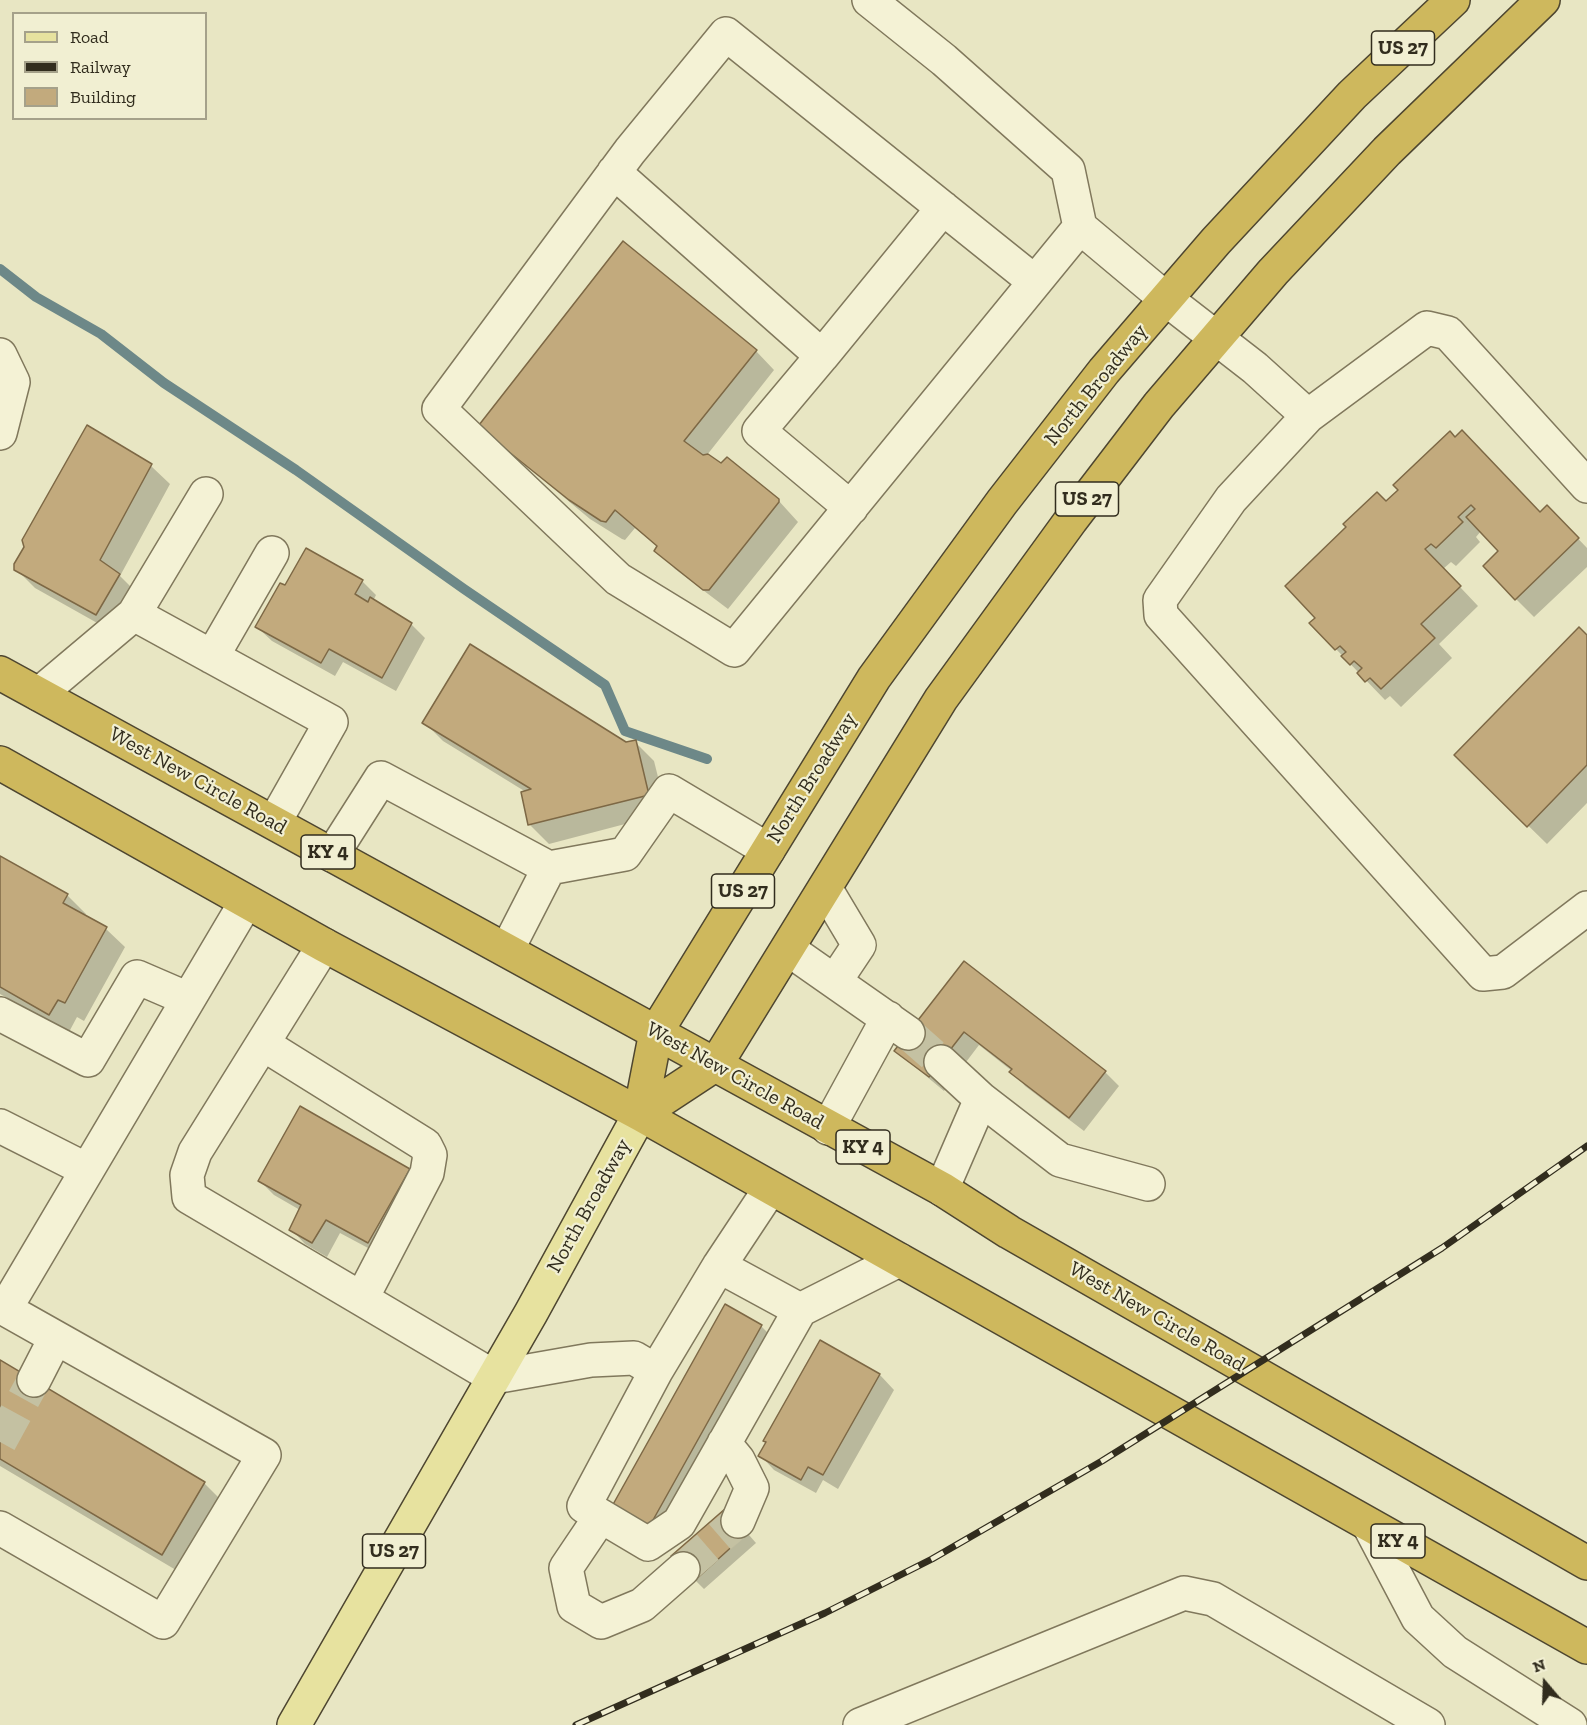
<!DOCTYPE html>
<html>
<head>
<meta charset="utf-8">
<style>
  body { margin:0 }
  #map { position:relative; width:1587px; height:1725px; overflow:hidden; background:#e8e6c3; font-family:"Zilla Slab",serif }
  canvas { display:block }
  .legend { position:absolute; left:12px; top:12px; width:195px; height:108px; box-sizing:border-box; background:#f1efd2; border:2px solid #a5a18a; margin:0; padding:8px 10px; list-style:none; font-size:18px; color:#322d1e }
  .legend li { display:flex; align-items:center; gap:12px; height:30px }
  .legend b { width:30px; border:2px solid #a5a18a }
  .north { position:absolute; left:1515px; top:1653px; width:60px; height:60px; -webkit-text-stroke:4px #f1efd2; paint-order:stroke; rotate:341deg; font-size:16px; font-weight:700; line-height:24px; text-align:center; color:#322d1e }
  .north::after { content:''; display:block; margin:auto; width:21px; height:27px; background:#322d1e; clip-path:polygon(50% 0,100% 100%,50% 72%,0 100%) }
</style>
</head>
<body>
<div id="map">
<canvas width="1587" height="1725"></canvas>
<ul class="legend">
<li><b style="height:8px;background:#e7e29f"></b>Road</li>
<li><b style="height:8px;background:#322d1e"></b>Railway</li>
<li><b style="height:16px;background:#c2aa7d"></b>Building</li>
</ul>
<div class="north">N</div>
</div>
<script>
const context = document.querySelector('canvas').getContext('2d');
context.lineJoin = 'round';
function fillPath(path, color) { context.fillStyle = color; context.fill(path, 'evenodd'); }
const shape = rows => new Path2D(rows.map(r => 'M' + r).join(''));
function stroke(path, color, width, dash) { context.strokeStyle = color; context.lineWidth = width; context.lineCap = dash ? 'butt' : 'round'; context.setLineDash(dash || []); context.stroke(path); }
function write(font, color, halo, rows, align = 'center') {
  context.font = font + ' "Zilla Slab",serif'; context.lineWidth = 4.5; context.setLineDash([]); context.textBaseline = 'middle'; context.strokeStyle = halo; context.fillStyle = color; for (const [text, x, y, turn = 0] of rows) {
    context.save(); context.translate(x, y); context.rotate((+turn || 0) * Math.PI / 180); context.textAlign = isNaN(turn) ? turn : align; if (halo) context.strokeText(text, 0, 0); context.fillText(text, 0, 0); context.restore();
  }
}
const shadow = shape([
  [756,351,774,370,707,455,778,500,798,522,728,609,675,569,656,550,658,547,635,528,625,540,622,539,590,519,499,443],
  [88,427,151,466,170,484,120,576,138,594,115,633,35,588,16,569],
  [1400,490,1541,514,1566,526,1587,548,1587,567,1534,617,1516,599,1501,551,1481,531,1476,537,1480,542,1456,566,1451,562,1443,569,1478,606,1439,644,1452,658,1401,707,1390,696,1385,700,1311,623,1317,618,1386,503],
  [362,581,376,595,373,601,411,624,425,638,396,691,343,662,335,676,272,641,257,627,285,587],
  [1587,637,1587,803,1547,844,1456,755],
  [424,722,626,743,635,742,654,761,667,813,549,844,530,825,523,793,526,792,443,741],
  [0,858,67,895,86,914,84,916,106,929,125,947,84,1021,77,1017,69,1032,0,994],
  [964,963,1105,1072,1119,1086,1084,1131,1025,1086,1012,1071,979,1045,944,1091,896,1051],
  [301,1108,409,1170,424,1184,383,1256,340,1233,327,1257,305,1244,291,1229,300,1210,274,1195,260,1181],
  [726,1306,761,1326,776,1341,663,1542,613,1507],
  [821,1342,880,1375,894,1390,838,1489,823,1480,816,1493,774,1470,760,1455],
  [0,1361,204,1483,223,1502,181,1573,0,1466],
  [735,1519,756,1543,704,1589,695,1580]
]);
const stream = shape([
  [0,269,36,297,101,334,164,383,296,470,464,589,605,685,625,731,707,759]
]);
const building = shape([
  [623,241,757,350,684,441,703,455,708,454,721,463,727,457,779,499,779,502,709,590,703,590,654,551,657,546,615,510,606,522,601,521,569,500,479,428,479,425,623,241],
  [87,425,152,464,100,560,120,574,96,615,14,570,14,564,24,547,22,540,87,425],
  [1462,430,1540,512,1547,505,1579,538,1515,600,1483,566,1498,551,1466,517,1475,509,1471,505,1458,517,1463,522,1436,548,1431,544,1425,549,1461,586,1421,624,1435,638,1381,689,1370,678,1365,682,1357,673,1362,668,1354,661,1350,665,1341,656,1346,652,1340,646,1335,650,1309,623,1315,618,1285,586,1346,527,1343,524,1377,492,1386,501,1398,490,1393,485,1450,431,1455,437,1462,430],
  [306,548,363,580,355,594,368,602,370,597,412,623,382,678,329,649,321,663,255,627,280,583,285,585,306,548],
  [1579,627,1587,635,1587,765,1527,827,1454,755,1579,627],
  [470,644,626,742,636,740,649,795,528,825,521,792,531,789,422,723,470,644],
  [0,856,68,894,63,903,107,927,65,1003,58,1000,49,1015,0,987,0,856],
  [964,961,1106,1071,1069,1118,1009,1072,1012,1069,964,1032,929,1077,894,1051,964,961],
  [300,1106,410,1169,368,1243,326,1220,312,1243,289,1230,301,1205,258,1181,300,1106],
  [725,1304,762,1325,648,1529,611,1508,725,1304],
  [820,1340,880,1374,823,1475,808,1467,801,1480,758,1456,766,1442,763,1441,820,1340],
  [0,1360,205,1482,162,1555,0,1459,0,1360],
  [726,1508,748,1532,694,1581,671,1556,726,1508]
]);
const minorTunnel = shape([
  [908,1033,941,1062],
  [0,1442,34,1380],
  [683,1569,738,1521]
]);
const minor = shape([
  [869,0,944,60,1068,170,1080,227,1166,299,1255,368,1308,416],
  [614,172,822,356,943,208],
  [1035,282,726,34,630,151,439,409,618,579,734,650,1080,227],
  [0,355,13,382,0,433],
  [822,356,759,431,851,508],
  [1587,486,1448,333,1427,328,1308,416,1231,499,1160,600,1161,615,1483,974,1503,972,1587,908],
  [134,614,206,494],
  [212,657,272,553],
  [39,694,134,614,331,722,275,821],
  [332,855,381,778,549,868,507,950],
  [549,868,625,854,669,791,768,850],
  [825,888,859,945,835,981],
  [324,945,195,1152,187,1175,189,1197,494,1377,591,1360,634,1358,656,1371],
  [788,949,908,1033],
  [0,1014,88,1060,137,977,188,999],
  [263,1044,425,1145,430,1155,427,1173,362,1298],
  [941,1062,981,1099,942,1189],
  [981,1099,1060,1160,1148,1184],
  [0,1126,87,1170],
  [828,1128,888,1018],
  [770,1189,719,1266,656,1371,584,1506,648,1544,679,1523,800,1310,899,1260],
  [719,1266,800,1310],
  [34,1380,55,1339],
  [724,1443,738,1460,752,1488,738,1521],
  [601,1516,566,1568,574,1606,601,1622,642,1605,683,1569],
  [1369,1525,1418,1618,1455,1652,1570,1725],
  [0,1528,163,1622,264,1455,5,1309,246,902],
  [860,1725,1184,1593,1213,1599,1428,1725]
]);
const major = shape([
  [294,1725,531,1313,640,1114]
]);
const highway = shape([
  [0,673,942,1189,1009,1232,1587,1563],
  [0,763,324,945,640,1114,1587,1647],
  [640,1114,716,1064,941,699,1071,520,1159,405,1273,272,1387,151,1543,0],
  [640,1114,656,1032,874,678,1002,502,1104,371,1216,241,1352,95,1453,0]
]);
const rail = shape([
  [576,1725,825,1613,932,1559,1102,1461,1442,1248,1587,1146]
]);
const shields = [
  [1403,48,63],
  [1087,499,63],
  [328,852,54],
  [743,891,63],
  [863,1147,54],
  [1398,1541,54],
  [394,1551,63]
];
const shieldNames = [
  ["US 27",1403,48],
  ["US 27",1087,499],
  ["KY 4",328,852],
  ["US 27",743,891],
  ["KY 4",863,1147],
  ["KY 4",1398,1541],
  ["US 27",394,1551]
];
const streetNames = [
  ["North Broadway",1096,385,-51],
  ["North Broadway",812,778,-58],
  ["West New Circle Road",198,781,29],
  ["West New Circle Road",735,1076,29],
  ["North Broadway",589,1206,-61],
  ["West New Circle Road",1157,1317,30]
];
fillPath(shadow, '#0003');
stroke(stream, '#6d8888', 10);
fillPath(building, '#c2aa7d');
stroke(building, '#7d6845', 1.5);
stroke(minorTunnel, '#c4c1a2', 33, [33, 16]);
stroke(minor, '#80785c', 36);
stroke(major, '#4e4630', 36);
stroke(highway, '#4e4630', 36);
stroke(minor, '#f4f2d5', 33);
stroke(major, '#e7e29f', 33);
stroke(highway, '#ceb85d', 33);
stroke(rail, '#322d1e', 7);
stroke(rail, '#f1efd2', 4.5, [14]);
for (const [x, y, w] of shields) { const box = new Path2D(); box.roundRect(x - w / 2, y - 17, w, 34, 4.5); context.fillStyle = '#f1efd2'; context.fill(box); stroke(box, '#322d1e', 1.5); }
write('bold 20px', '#322d1e', null, shieldNames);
write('21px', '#322d1e', '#f1efd2', streetNames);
</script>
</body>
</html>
